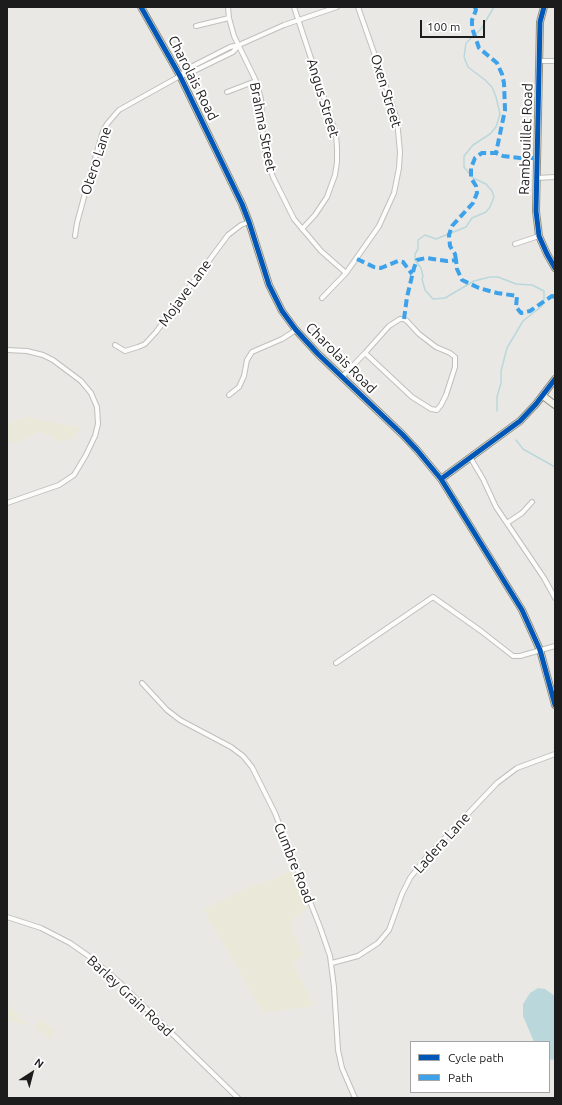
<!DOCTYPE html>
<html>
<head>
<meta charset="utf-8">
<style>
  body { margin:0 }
  #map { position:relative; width:562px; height:1105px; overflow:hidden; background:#eae8e5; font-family:Ubuntu,sans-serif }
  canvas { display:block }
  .frame { position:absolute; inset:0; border:8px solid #1c1c1c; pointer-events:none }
  .legend { position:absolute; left:410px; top:1041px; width:140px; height:52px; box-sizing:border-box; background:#fff; border:1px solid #a4a4a4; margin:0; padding:5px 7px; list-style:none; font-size:12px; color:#1c1c1c }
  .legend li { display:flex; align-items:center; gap:8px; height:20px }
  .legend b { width:20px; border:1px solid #a4a4a4 }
  .north { position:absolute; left:12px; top:1053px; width:40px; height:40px; -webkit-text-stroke:3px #fff; paint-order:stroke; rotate:36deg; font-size:11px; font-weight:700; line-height:16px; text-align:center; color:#1c1c1c }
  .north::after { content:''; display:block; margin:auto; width:14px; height:18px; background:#1c1c1c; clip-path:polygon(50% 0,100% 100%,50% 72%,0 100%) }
  .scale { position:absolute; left:420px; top:20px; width:65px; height:18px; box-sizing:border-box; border:2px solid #1c1c1c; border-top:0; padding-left:5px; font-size:12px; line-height:14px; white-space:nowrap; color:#1c1c1c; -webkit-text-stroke:3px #fff; paint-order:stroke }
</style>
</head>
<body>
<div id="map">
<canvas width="562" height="1105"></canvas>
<div class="frame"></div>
<ul class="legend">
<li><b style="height:5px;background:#0057b8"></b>Cycle path</li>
<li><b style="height:5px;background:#3da2ea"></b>Path</li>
</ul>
<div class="north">N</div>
<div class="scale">100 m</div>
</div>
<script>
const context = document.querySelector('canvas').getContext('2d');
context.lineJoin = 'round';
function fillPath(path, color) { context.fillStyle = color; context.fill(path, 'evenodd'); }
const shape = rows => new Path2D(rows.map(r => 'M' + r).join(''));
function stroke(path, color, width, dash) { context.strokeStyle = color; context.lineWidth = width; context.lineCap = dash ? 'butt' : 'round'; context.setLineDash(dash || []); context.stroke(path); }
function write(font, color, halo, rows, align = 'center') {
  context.font = font + ' Ubuntu,sans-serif'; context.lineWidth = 4; context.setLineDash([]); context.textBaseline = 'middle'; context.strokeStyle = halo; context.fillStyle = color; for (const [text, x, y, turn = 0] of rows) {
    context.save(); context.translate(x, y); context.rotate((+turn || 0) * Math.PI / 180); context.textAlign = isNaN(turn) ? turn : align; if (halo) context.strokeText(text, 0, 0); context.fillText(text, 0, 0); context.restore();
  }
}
const farmland = shape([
  [28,417,81,428,71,439,57,442,52,436,40,432,15,443,7,441,7,424],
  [292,870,309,907,295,918,290,926,304,955,293,963,314,1006,263,1013,203,909,249,887,269,881],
  [7,1004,29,1025,7,1021],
  [41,1019,56,1031,50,1039,34,1027]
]);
const water = shape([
  [538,988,545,989,555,996,555,1059,552,1060,549,1059,549,1042,534,1042,523,1016,523,1004,530,993]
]);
const stream = shape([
  [494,7,481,29,466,43,464,57,468,67,485,80,492,87,496,97,500,114,496,127,490,134,473,145,464,156,464,167,473,178,486,184,492,191,494,197,490,207,486,212,472,218,466,227,436,239,425,235,418,240,418,249,415,254,415,260,421,268,423,276,422,279,425,290,433,299,445,298,474,281,490,277,498,277,516,284,532,285,544,291,544,300,542,306,523,321,507,348,501,371,501,383,497,397,497,411],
  [516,440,523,449,555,467],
  [555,522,555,523]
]);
const street = shape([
  [228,7,229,18,234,36,256,81,261,99,263,138,267,160,273,177,294,219,321,251,346,273],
  [294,7,331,119,336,134,337,148,337,162,335,175,327,197,315,215,302,229],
  [196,26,229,18],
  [239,45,233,52,190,73,180,76,187,69,230,47,239,45,284,25,337,7],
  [540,61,555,61],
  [227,92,256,81],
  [536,178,555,177],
  [75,236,77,223,87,186,103,131,107,124,119,110,180,76],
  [515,244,539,236],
  [322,298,346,273,379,226,394,193,399,168,400,152,397,120,392,104,358,7],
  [400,319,404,319,407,321,419,334,436,347,450,353,455,357,455,367,446,395,441,405,437,410,431,409,412,397,365,353,389,326,400,319],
  [115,345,125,351,138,347,145,344,156,332,228,235,241,225,249,222],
  [7,350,27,351,43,355,53,360,81,381,91,393,97,407,98,424,95,436,86,455,74,475,59,485,7,503],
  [342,377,365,353],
  [229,395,239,387,244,376,247,360,252,352,282,339,296,330],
  [470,457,483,479,496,507,544,578,555,598],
  [507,523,522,513,532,502],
  [336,663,433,597,481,631,513,656,520,656,555,646],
  [142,683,167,710,180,720,231,747,243,756,252,767,275,813,320,927,330,956,334,987,338,1050,342,1068,355,1098],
  [7,917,41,928,70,943,90,957,119,982,238,1098],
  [332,963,358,956,378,943,389,930,402,894,410,878,424,860,497,783,517,768,555,754]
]);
const secondary = shape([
  [141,7,180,76,242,204,249,222,269,285,282,311,296,330,318,354,402,434,417,450,441,479,522,610,540,650,555,705],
  [544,7,540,22,536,211,539,236,547,254,555,268],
  [543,396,555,405],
  [441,479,520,421,536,404,555,379]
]);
const quiet = shape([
  [475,7,476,10,472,20,472,28,479,48,497,63,502,74,504,83,505,110,496,153],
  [357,259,374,267,381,268,398,261,403,262,412,274],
  [456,260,455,254,450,246,449,235,452,226,473,203,477,193,476,186,471,178,471,168,475,158,482,153,496,153,503,156,520,158,537,158],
  [404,319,407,297,414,268,417,260,426,258,447,261,456,260,457,269,462,280,479,288,497,293,517,296,516,307,521,313,530,311,552,296,555,297]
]);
const cycleway = shape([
  [141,7,180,76,242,204,249,222,269,285,282,311,296,330,318,354,402,434,417,450,441,479,522,610,540,650,555,705],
  [544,7,540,22,536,211,539,236,547,254,555,268],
  [441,479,520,421,536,404,555,379]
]);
const streetNames = [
  ["Charolais Road",193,78,63],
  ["Oxen Street",386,91,73],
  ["Angus Street",323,98,73],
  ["Brahma Street",263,127,79],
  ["Rambouillet Road",526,139,-88],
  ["Otero Lane",96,161,-72],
  ["Mojave Lane",185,293,-54],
  ["Charolais Road",341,358,45],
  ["Ladera Lane",442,843,-48],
  ["Cumbre Road",294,863,68],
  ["Barley Grain Road",130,996,43]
];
fillPath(farmland, '#eae9d9');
fillPath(water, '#bad8db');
stroke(stream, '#bad8db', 1.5);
stroke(street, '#c0bfbd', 6);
stroke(secondary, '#93927f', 8);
stroke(street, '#fcfcfb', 4);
stroke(secondary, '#f2f0e9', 6);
stroke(quiet, '#3da2ea', 4, [8, 4]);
stroke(cycleway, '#0057b8', 5);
write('14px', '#1c1c1c', '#fff', streetNames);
</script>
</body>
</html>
